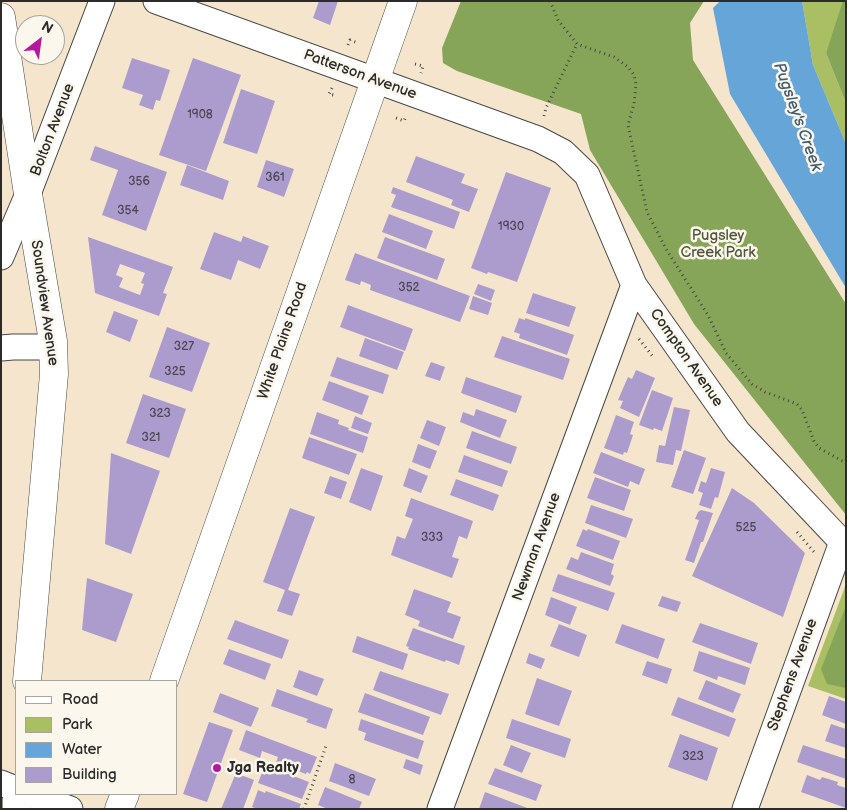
<!DOCTYPE html>
<html>
<head>
<meta charset="utf-8">
<style>
  body { margin:0 }
  #map { position:relative; width:847px; height:810px; overflow:hidden; background:#f5e5cd; font-family:"Balsamiq Sans",sans-serif }
  canvas { display:block }
  .frame { position:absolute; inset:0; border:2px solid #2b2b2b; pointer-events:none }
  .legend { position:absolute; left:15px; top:680px; width:162px; height:115px; box-sizing:border-box; background:#fbf7ec; border:1px solid #a8a59f; margin:0; padding:6px 9px; list-style:none; font-size:15px; color:#2b2b2b }
  .legend li { display:flex; align-items:center; gap:10px; height:25px }
  .legend b { width:25px; border:1px solid #a8a59f }
  .north { position:absolute; left:15px; top:15px; width:50px; height:50px; box-sizing:border-box; background:#fbf7ec; border:1px solid #a8a59f; border-radius:50%; rotate:30deg; font-size:14px; font-weight:700; line-height:20px; text-align:center; color:#2b2b2b }
  .north::after { content:''; display:block; margin:auto; width:18px; height:22px; background:#b5179e; clip-path:polygon(50% 0,100% 100%,50% 72%,0 100%) }
</style>
</head>
<body>
<div id="map">
<canvas width="847" height="810"></canvas>
<div class="frame"></div>
<ul class="legend">
<li><b style="height:6px;background:#fff"></b>Road</li>
<li><b style="height:14px;background:#aabe63"></b>Park</li>
<li><b style="height:14px;background:#65a5d8"></b>Water</li>
<li><b style="height:14px;background:#ac9cce"></b>Building</li>
</ul>
<div class="north">N</div>
</div>
<script>
const context = document.querySelector('canvas').getContext('2d');
context.lineJoin = 'round';
function fillPath(path, color) { context.fillStyle = color; context.fill(path, 'evenodd'); }
const shape = rows => new Path2D(rows.map(r => 'M' + r).join(''));
function stroke(path, color, width, dash) { context.strokeStyle = color; context.lineWidth = width; context.lineCap = dash ? 'butt' : 'round'; context.setLineDash(dash || []); context.stroke(path); }
function write(font, color, halo, rows, align = 'center') {
  context.font = font + ' "Balsamiq Sans",sans-serif'; context.lineWidth = 5; context.setLineDash([]); context.textBaseline = 'middle'; context.strokeStyle = halo; context.fillStyle = color; for (const [text, x, y, turn = 0] of rows) {
    context.save(); context.translate(x, y); context.rotate((+turn || 0) * Math.PI / 180); context.textAlign = isNaN(turn) ? turn : align; if (halo) context.strokeText(text, 0, 0); context.fillText(text, 0, 0); context.restore();
  }
}
const green = shape([
  [802,1,846,1,826,53,846,103,846,144,813,65],
  [846,584,846,699,808,686]
]);
const forest = shape([
  [461,1,704,1,690,23,693,60,846,304,846,515,694,324,590,150,581,114,457,71,443,63,442,48],
  [843,1,846,1,846,103,826,53],
  [846,606,846,688,827,684,821,669]
]);
const water = shape([
  [720,1,802,1,813,65,846,144,846,288,730,94,713,8]
]);
const building = shape([
  [319,1,338,1,330,25,313,18],
  [132,58,170,70,160,101,156,100,153,110,139,105,143,95,122,88],
  [193,58,241,75,206,171,159,155],
  [241,89,275,101,257,154,223,143],
  [95,146,167,172,146,231,102,215,118,170,90,160],
  [416,156,465,174,461,183,478,189,469,212,451,205,453,200,406,182],
  [266,160,294,169,284,197,257,187],
  [187,165,229,181,223,200,180,185],
  [506,172,551,188,517,282,488,272,487,274,471,268],
  [393,187,460,212,454,229,391,207,396,195,391,193],
  [389,214,433,231,426,249,382,232],
  [214,232,241,242,243,236,269,246,260,269,238,260,231,280,200,269],
  [88,237,173,267,163,293,167,294,159,316,95,293],
  [120,264,145,273,141,283,144,284,140,295,119,287,123,278,116,275],
  [385,237,445,259,437,280,377,258],
  [355,253,470,296,460,322,370,290,371,285,361,281,360,285,345,280],
  [478,284,495,290,491,301,474,294],
  [533,293,576,307,569,327,526,313],
  [473,296,492,303,488,315,469,309],
  [348,305,413,329,405,351,340,327],
  [114,311,138,320,130,342,106,332],
  [519,318,525,320,525,318,574,335,567,355,519,338,520,334,514,332],
  [167,327,210,343,192,392,149,377],
  [502,336,570,359,563,380,494,357],
  [365,338,404,352,397,370,359,356],
  [337,357,389,375,383,394,330,376],
  [431,362,445,367,440,381,425,376],
  [636,370,655,378,639,417,620,408,623,401,618,400,628,377,632,379],
  [466,377,522,396,516,413,461,393],
  [329,381,369,396,362,415,322,400],
  [652,390,673,398,662,431,654,428,653,430,639,425],
  [143,394,186,409,169,458,126,443],
  [674,407,690,410,681,451,676,450,673,465,656,462,659,445,665,446],
  [476,409,507,420,500,438,460,422,463,412,474,416],
  [317,412,339,420,338,424,349,428,348,430,368,437,363,453,310,434],
  [616,415,634,422,630,434,633,435,627,453,624,452,623,455,604,448],
  [355,416,372,423,368,434,351,428],
  [427,420,446,427,439,446,420,438],
  [472,431,517,447,511,464,466,448],
  [309,437,357,454,349,475,302,458],
  [418,444,437,451,430,469,412,462],
  [684,450,706,458,693,494,671,487],
  [601,452,645,469,639,485,630,481,628,487,593,473],
  [111,453,160,471,131,554,105,544],
  [464,455,508,471,502,487,458,472],
  [361,468,383,476,371,511,349,502],
  [409,468,428,476,421,493,403,486],
  [711,468,725,472,718,498,715,497,711,509,699,505,703,493,698,491,701,481,706,483],
  [330,476,347,482,341,499,324,493],
  [595,477,631,490,624,511,587,498],
  [456,479,499,495,493,511,450,495],
  [732,488,754,503,805,553,783,617,692,576],
  [411,498,473,521,467,539,459,536,452,557,459,559,452,578,391,555,397,536,405,539,413,519,405,516],
  [591,505,633,519,626,538,585,523],
  [290,508,315,517,288,590,300,594,292,616,277,611,285,590,263,582],
  [701,510,713,513,703,542,701,542,694,563,685,560,699,520,695,519,698,512],
  [583,529,587,531,588,529,620,541,613,560,576,546],
  [581,552,614,564,611,574,614,576,610,586,566,569,571,557,578,560],
  [558,574,615,593,608,611,552,591],
  [87,578,133,594,116,642,82,630],
  [414,589,451,602,447,612,461,617,453,639,418,626,420,621,405,615],
  [662,596,681,602,677,612,658,606],
  [551,597,577,607,570,625,545,615],
  [235,620,289,640,282,659,227,639],
  [700,623,758,643,751,664,692,642],
  [559,624,587,635,579,657,550,646],
  [622,624,665,639,658,659,615,643],
  [413,628,465,646,459,665,446,660,445,662,408,649,409,647,406,646],
  [357,636,408,654,403,670,352,652],
  [229,649,271,664,265,680,223,664],
  [699,651,750,668,745,685,718,676,717,680,693,671],
  [529,653,545,659,541,669,526,663],
  [647,661,672,669,667,684,642,675],
  [299,670,324,679,317,696,293,687],
  [380,671,449,694,441,715,373,690],
  [537,678,572,691,559,726,525,714],
  [706,680,741,694,733,713,698,699],
  [277,689,333,709,326,729,306,722,308,719,271,706],
  [220,693,259,708,251,727,213,712],
  [365,693,430,717,423,735,358,712],
  [829,696,846,702,846,724,822,715],
  [678,697,736,719,729,737,671,715],
  [361,719,424,741,418,759,364,740,366,733,358,730],
  [512,719,571,739,565,758,506,738],
  [209,722,233,730,207,802,183,794],
  [831,724,846,729,846,748,825,741],
  [246,730,317,757,310,774,307,772,306,774,276,763,278,757,262,751,260,758,239,750],
  [680,734,718,748,707,781,668,767],
  [511,745,531,753,522,773,503,765],
  [803,745,846,759,846,779,797,762],
  [406,759,423,765,420,775,403,768],
  [335,763,376,779,369,796,329,781],
  [265,765,309,782,302,799,258,783],
  [495,768,542,785,536,801,488,784],
  [236,773,254,780,243,809,221,809],
  [807,775,820,780,822,777,838,782,837,785,846,788,846,808,801,792],
  [325,787,362,802,359,809,328,809,318,805],
  [258,790,265,793,266,791,301,804,299,809,258,809,252,807],
  [485,792,530,809,479,809]
]);
const path = shape([
  [550,1,558,20,577,44,614,57,628,67,634,75,636,84,634,104,628,125,647,212,666,249,708,315,726,353,752,384,765,392,797,404,802,410,814,441,819,448,846,463],
  [348,45,350,40,358,43],
  [415,64,423,66,421,73],
  [332,88,329,94,337,96],
  [544,116,546,108,577,44],
  [396,118,404,121,406,116],
  [639,339,654,358],
  [797,532,814,552],
  [304,809,327,743]
]);
const minor = shape([
  [156,1,538,139,563,152,587,175,634,285,738,432,842,542,745,809],
  [1,257,28,194,102,1],
  [1,348,13,347,53,347],
  [1,783,16,789],
  [30,794,70,809],
  [440,809,634,285]
]);
const secondary = shape([
  [1,17,28,194,53,341,54,374,27,681],
  [164,681,403,1],
  [17,809,17,794],
  [119,809,125,794]
]);
const markers = [
  [217,768,5,"#b5179e"]
];
const numberNames = [
  ["1908",200,115],
  ["361",275,178],
  ["356",139,182],
  ["354",128,211],
  ["1930",511,227],
  ["352",409,288],
  ["327",184,347],
  ["325",175,372],
  ["323",160,414],
  ["321",151,438],
  ["525",746,528],
  ["333",432,538],
  ["323",693,757],
  ["8",352,780]
];
const streetNames = [
  ["Patterson Avenue",360,75,20],
  ["Bolton Avenue",53,130,-69],
  ["Soundview Avenue",44,303,82],
  ["White Plains Road",283,341,-71],
  ["Compton Avenue",686,358,55],
  ["Newman Avenue",537,547,-70],
  ["Stephens Avenue",793,675,-70]
];
const parkNames = [
  ["Pugsley",718,236],
  ["Creek Park",718,253]
];
const poiNames = [
  ["Jga Realty",227,768]
];
const waterNames = [
  ["Pugsley's Creek",797,117,70]
];
fillPath(green, '#aabe63');
fillPath(forest, '#87a559');
fillPath(water, '#65a5d8');
fillPath(building, '#ac9cce');
stroke(minor, '#494743', 27);
stroke(secondary, '#494743', 29);
stroke(path, '#494743', 3, [1, 4]);
stroke(minor, '#fff', 25);
stroke(secondary, '#fff', 28);
for (const [x, y, r, color] of markers) { const dot = new Path2D(); dot.arc(x, y, r, 0, 2 * Math.PI); context.fillStyle = color; context.fill(dot); stroke(dot, '#fbf7ec', 2); }
write('12px', '#4b4754', null, numberNames);
write('15px', '#2b2b2b', '#fbf7ec', streetNames);
write('15px', '#51573c', '#fbf7ec', parkNames);
write('bold 15px', '#2b2b2b', '#fbf7ec', poiNames, 'left');
write('italic 16px', '#425c70', '#fbf7ec', waterNames);
</script>
</body>
</html>
